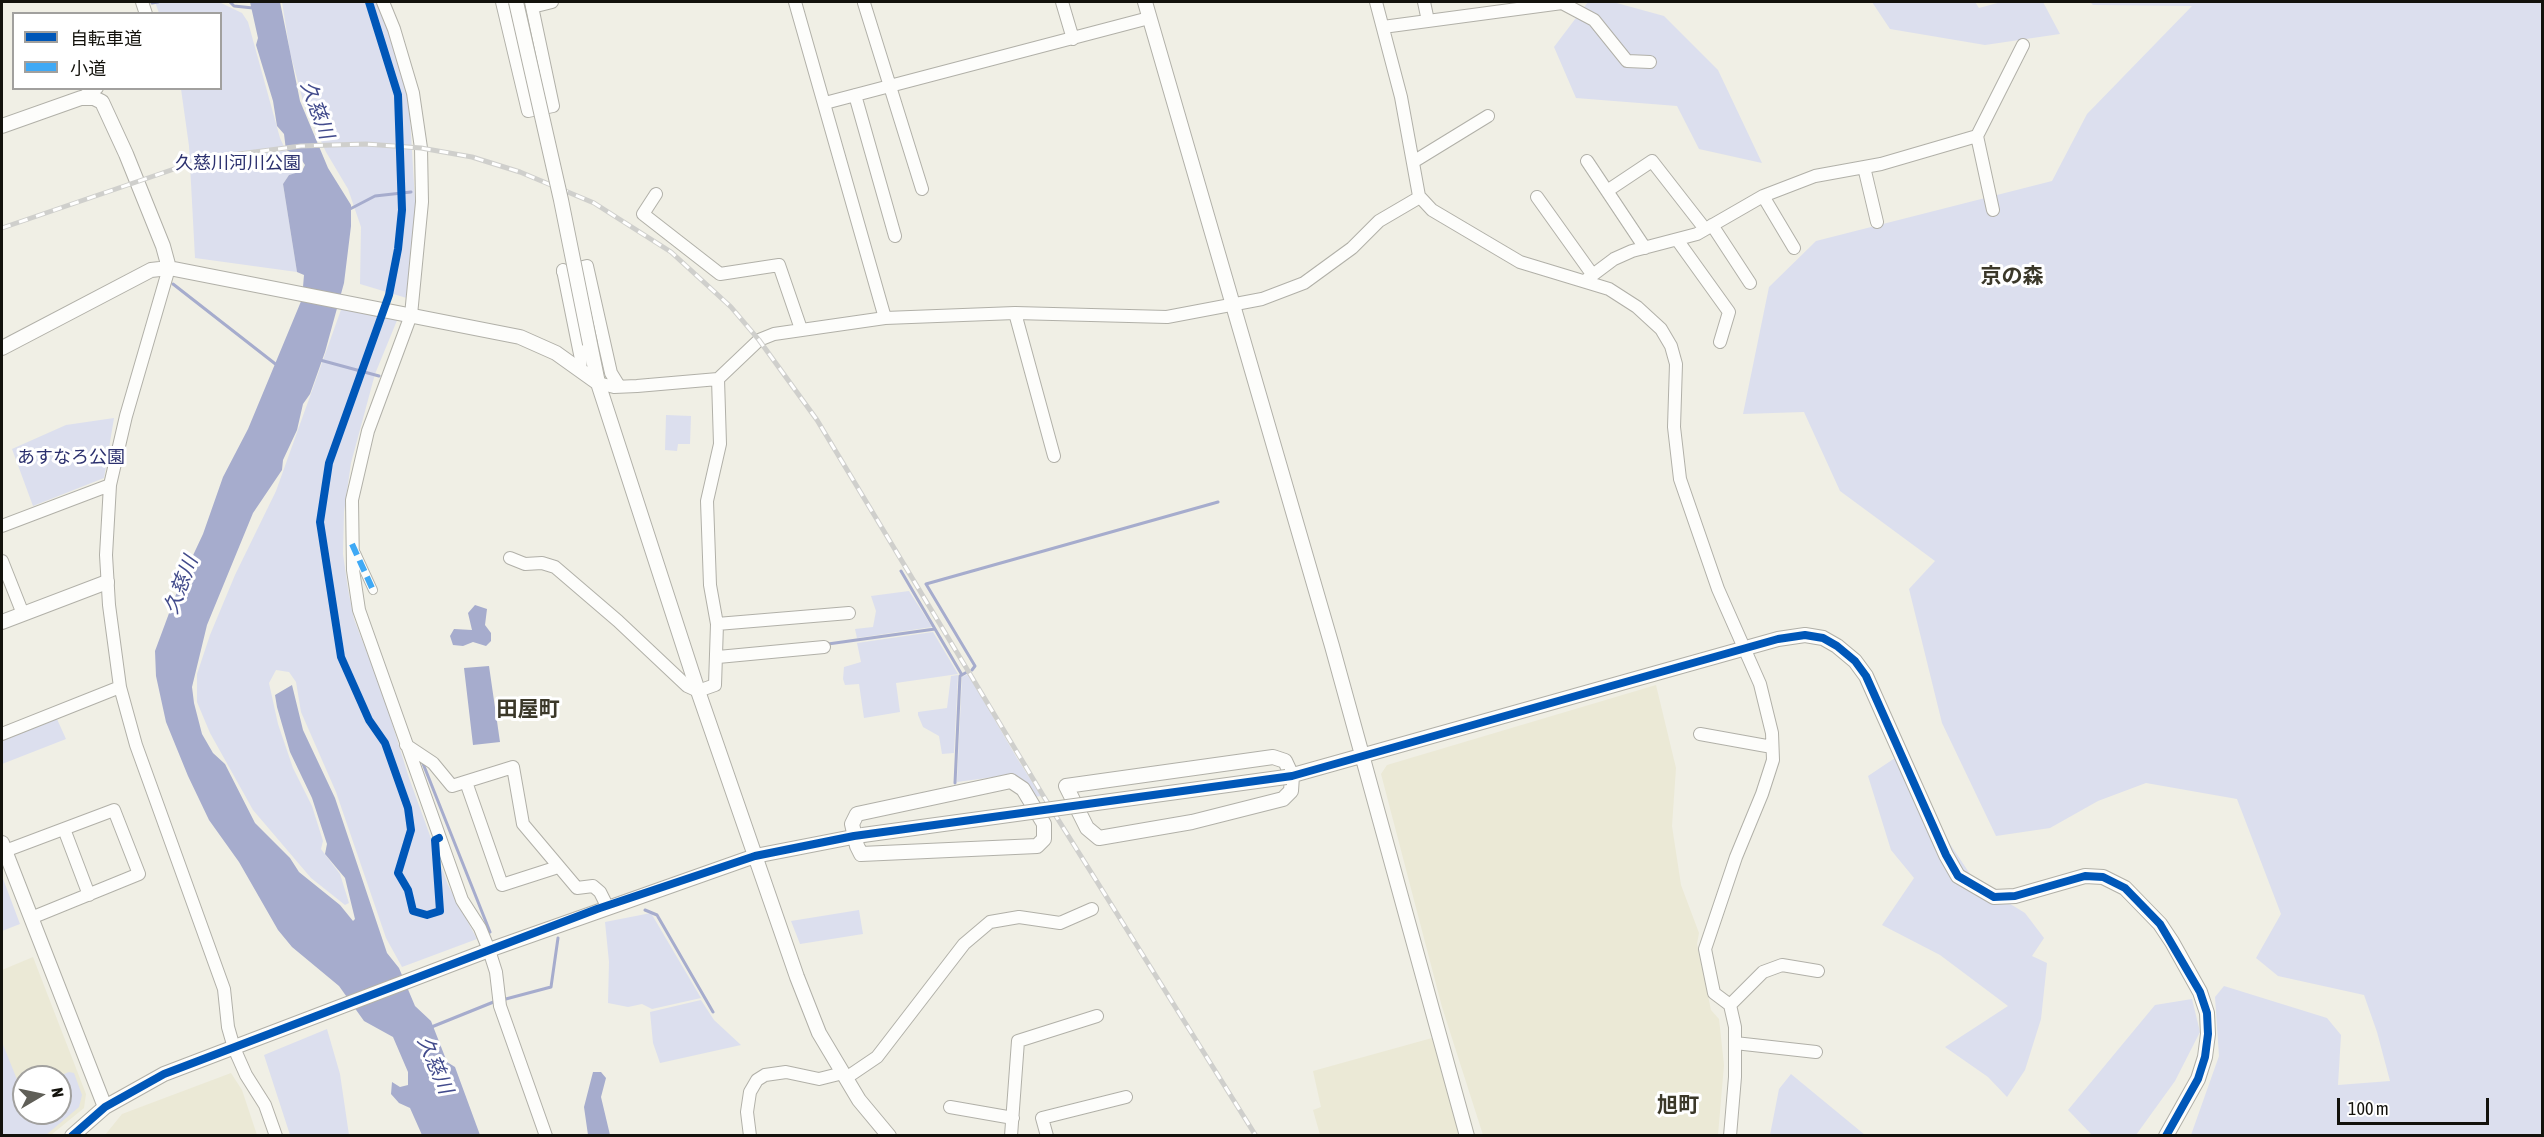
<!DOCTYPE html>
<html>
<head>
<meta charset="utf-8">
<style>
  body { margin:0 }
  #map { position:relative; width:2544px; height:1137px; overflow:hidden; background:#f0efe5; font-family:"Asap Condensed","Noto Sans JP",sans-serif }
  canvas { display:block }
  .frame { position:absolute; inset:0; border:3px solid #13120c; pointer-events:none }
  .legend { position:absolute; left:12px; top:12px; width:210px; height:78px; box-sizing:border-box; background:#fff; border:2px solid #a1a09e; margin:0; padding:8px 10px; list-style:none; font-size:18px; color:#13120c }
  .legend li { display:flex; align-items:center; gap:12px; height:30px }
  .legend b { width:30px; border:2px solid #a1a09e }
  .north { position:absolute; left:12px; top:1065px; width:60px; height:60px; box-sizing:border-box; background:#fff; border:2px solid #a1a09e; border-radius:50%; rotate:81deg; font-size:16px; font-weight:700; line-height:24px; text-align:center; color:#13120c }
  .north::after { content:''; display:block; margin:auto; width:21px; height:27px; background:#605f58; clip-path:polygon(50% 0,100% 100%,50% 72%,0 100%) }
  .scale { position:absolute; left:2337px; top:1098px; width:152px; height:27px; box-sizing:border-box; border:3px solid #13120c; border-top:0; padding-left:8px; font-size:18px; line-height:21px; white-space:nowrap; color:#13120c; -webkit-text-stroke:4px #fff; paint-order:stroke }
</style>
</head>
<body>
<div id="map">
<canvas width="2544" height="1137"></canvas>
<div class="frame"></div>
<ul class="legend">
<li><b style="height:8px;background:#0057b8"></b>自転車道</li>
<li><b style="height:8px;background:#3fa9f5"></b>小道</li>
</ul>
<div class="north">N</div>
<div class="scale">100 m</div>
</div>
<script>
const context = document.querySelector('canvas').getContext('2d');
context.lineJoin = 'round';
function fillPath(path, color) { context.fillStyle = color; context.fill(path, 'evenodd'); }
const shape = rows => new Path2D(rows.map(r => 'M' + r).join(''));
function stroke(path, color, width, dash) { context.strokeStyle = color; context.lineWidth = width; context.lineCap = dash ? 'butt' : 'round'; context.setLineDash(dash || []); context.stroke(path); }
function write(font, color, halo, rows, align = 'center') {
  context.font = font + ' "Asap Condensed","Noto Sans JP",sans-serif'; context.lineWidth = 6; context.setLineDash([]); context.textBaseline = 'middle'; context.strokeStyle = halo; context.fillStyle = color; for (const [text, x, y, turn = 0] of rows) {
    context.save(); context.translate(x, y); context.rotate((+turn || 0) * Math.PI / 180); context.textAlign = isNaN(turn) ? turn : align; if (halo) context.strokeText(text, 0, 0); context.fillText(text, 0, 0); context.restore();
  }
}
const built = shape([
  [1656,685,1676,768,1672,826,1681,885,1699,933,1697,944,1711,1010,1719,1019,1724,1065,1718,1135,1483,1135,1442,1007,1381,774,1387,765],
  [33,957,86,1094,84,1108,51,1135,2,1136,2,970],
  [24,1077,60,1077,60,1113,24,1113],
  [1432,1038,1459,1135,1320,1135,1313,1110,1321,1107,1313,1071],
  [231,1073,242,1090,257,1135,105,1135,122,1114]
]);
const green = shape([
  [155,2,219,2,242,13,248,22,280,138,296,173,289,175,283,184,297,272,195,258,189,146,181,89,220,88,220,14,159,13],
  [282,2,379,2,399,52,409,101,416,218,410,299,360,284,361,227,348,189,326,152,304,105,290,52],
  [1588,2,1613,2,1664,16,1718,70,1762,163,1699,149,1677,106,1576,98,1554,47],
  [1872,2,1975,2,1979,8,2001,2,2043,2,2060,34,1985,45,1890,29],
  [2090,2,2542,2,2542,1135,2191,1135,2219,1056,2215,997,2224,986,2327,1018,2341,1035,2338,1085,2390,1081,2377,1032,2364,995,2278,976,2256,958,2281,914,2237,799,2146,783,2098,801,2050,828,1996,836,1942,723,1909,589,1935,561,1840,491,1804,412,1743,414,1769,287,1816,241,2052,181,2087,114,2192,6,2093,5],
  [342,307,398,318,375,374,351,463,344,512,343,554,348,589,354,619,383,694,409,778,448,885,477,939,402,967,386,938,336,792,301,712,296,682,289,672,276,670,269,683,278,724,293,768,312,806,323,841,321,849,340,874,349,903,345,905,311,878,253,810,210,733,197,702,197,674,210,635,235,575,276,491],
  [666,415,691,416,690,444,678,444,677,451,665,450],
  [114,418,104,478,33,506,12,449,66,425],
  [909,591,932,627,857,638,855,629,873,627,876,611,871,596],
  [933,632,958,674,896,683,900,712,864,718,859,684,845,685,843,679,844,667,861,662,857,643],
  [968,674,1017,758,1041,796,1035,797,1027,784,1009,775,957,782,962,677],
  [958,675,954,753,942,754,939,736,923,727,918,715,918,712,947,708,951,676],
  [57,719,66,739,2,764,2,741],
  [1907,750,1946,838,1976,883,2025,913,2044,938,2032,956,2047,963,2041,1019,2025,1070,2007,1097,1988,1077,1945,1047,2008,1006,1940,955,1882,925,1914,878,1891,850,1868,776],
  [2,876,20,924,2,931],
  [859,910,863,934,800,944,791,921],
  [651,913,701,998,652,1009,642,1004,628,1007,608,1003,609,962,605,922],
  [2192,999,2200,1032,2175,1081,2136,1135,2092,1135,2068,1110,2155,1005],
  [701,1000,714,1020,741,1045,660,1063,653,1043,650,1012],
  [327,1029,340,1074,349,1135,290,1135,264,1055],
  [2,1042,20,1087,24,1090,24,1113,60,1113,60,1077,57,1077,69,1072,74,1073,82,1095,79,1107,46,1135,2,1135],
  [1791,1074,1865,1135,1770,1135,1779,1089]
]);
const water = shape([
  [250,2,280,2,300,101,328,168,351,205,351,226,344,283,325,352,310,394,303,404,297,430,283,460,282,470,253,513,207,625,192,687,194,703,202,734,213,753,225,764,255,823,290,858,299,872,340,905,353,921,355,919,345,878,325,854,327,844,312,798,290,752,277,707,275,695,292,685,303,730,335,798,387,953,399,968,415,1006,431,1021,447,1062,455,1067,480,1135,422,1135,410,1108,399,1103,391,1094,392,1082,400,1087,408,1085,408,1072,393,1037,364,1021,339,986,292,947,278,930,239,862,209,820,188,776,166,722,156,676,155,651,181,581,203,534,223,477,248,429,302,299,304,275,297,272,283,184,289,175,302,171,305,165,299,156,286,150,284,134,277,126,273,101,256,45,258,38],
  [475,605,487,609,485,625,491,633,491,641,486,646,473,642,463,646,453,645,450,636,454,629,472,630,468,613],
  [489,666,500,742,473,745,464,668],
  [593,1072,601,1072,606,1078,601,1097,610,1135,588,1135,584,1107]
]);
const stream = shape([
  [230,2,234,6,253,8],
  [152,3,158,2],
  [350,209,375,196,411,192],
  [173,284,278,366],
  [320,360,379,376],
  [901,571,962,675],
  [828,644,935,629],
  [972,670,975,666,926,584,1218,502],
  [422,761,490,932],
  [955,783,960,676,967,672],
  [645,910,657,915,713,1012],
  [502,1000,551,987,558,938],
  [429,1028,496,1001]
]);
const pedestrian = shape([
  [356,553,373,590]
]);
const minor = shape([
  [142,2,146,14],
  [383,2,394,29,413,93,421,148,422,202,411,315,368,431,352,500,353,570,359,610,462,900,480,928,489,950,496,972,500,1006,546,1136],
  [502,2,528,111,553,106,531,2],
  [795,2,885,318],
  [1062,2,1073,39],
  [1376,2,1401,97,1419,196,1432,210,1520,262,1609,289,1637,307,1661,329,1671,346,1676,364,1674,427,1680,479,1718,589,1760,684,1772,733,1773,760,1762,794,1736,857,1705,949,1714,993,1730,1005,1735,1027,1735,1077,1730,1136],
  [1424,2,1428,21],
  [864,3,922,189],
  [532,7,552,2],
  [1383,27,1562,3,1594,20,1627,61,1650,62],
  [855,95,895,236],
  [81,98,97,88],
  [825,103,1149,18],
  [1977,136,1993,210],
  [1587,161,1645,248],
  [1413,162,1488,116],
  [1864,167,1877,222],
  [1607,191,1652,161,1705,229],
  [656,194,643,214,720,274,779,265,801,329],
  [1763,196,1794,248],
  [1537,197,1592,274],
  [1712,225,1750,283],
  [1678,241,1729,312,1720,342],
  [169,268,126,416,110,485,106,555,109,605,120,687,136,745,224,989,228,1027,234,1048,246,1075,265,1105,276,1136],
  [563,270,581,359,580,370],
  [563,272,587,266,611,373,619,386],
  [1586,280,1614,259,1632,251,1697,234,1763,196,1815,176,1881,164,1977,136,2023,45],
  [1015,313,1054,456],
  [598,383,614,387,637,386,718,379,759,340,774,334,885,318,1015,313,1167,317,1262,299,1304,283,1352,248,1379,221,1420,197],
  [2,526,110,485],
  [510,558,525,564,542,563,555,567,618,621,687,686,698,691,715,685,717,624,710,585,707,501,720,444,718,379],
  [2,561,23,614],
  [717,624,849,613],
  [718,657,824,647],
  [2,734,120,687],
  [1700,734,1772,747],
  [406,745,433,763,452,786,513,767,523,824,577,888,593,886,600,892,607,906],
  [466,782,502,885,558,867],
  [64,829,89,895],
  [5,851,114,810,139,874,31,918],
  [1730,1005,1763,972,1782,965,1818,971],
  [1735,1043,1816,1052],
  [846,1078,877,1057,964,944,990,922,1019,917,1060,923,1092,909],
  [950,1107,1013,1118],
  [750,1136,747,1112,750,1092,757,1080,765,1075,786,1072,819,1079,843,1073],
  [1011,1136,1018,1041,1097,1016],
  [1047,1136,1042,1118,1126,1097]
]);
const tertiary = shape([
  [1145,2,1332,646,1467,1136],
  [2,126,81,98,94,98,102,102,126,154,163,246,169,268],
  [590,344,598,383,698,691,797,977,819,1033,859,1100,889,1136],
  [2,348,151,270,169,268,520,337,556,353,598,383],
  [2,622,107,582],
  [1273,757,1285,761,1292,776,1291,791,1283,799,1192,822,1099,838,1087,828,1066,786,1273,757],
  [1286,777,1778,639,1805,635,1823,638,1837,646,1855,661,1866,676,1946,855,1958,876,1994,897,2015,896,2085,876,2103,877,2125,888,2160,924,2172,942,2200,992,2207,1013,2208,1034,2205,1057,2198,1079,2166,1136],
  [1011,781,1023,789,1044,824,1044,839,1037,846,861,854,857,846,852,824,857,814,1011,781],
  [2,843,105,1107],
  [72,1136,105,1107,164,1074,489,950,755,856,863,835]
]);
const rail = shape([
  [2,228,180,167,239,154,301,146,366,144,421,148,472,157,520,172,594,203,671,252,731,307,759,340,817,420,1044,797,1256,1136]
]);
const tertiaryBridge = shape([
  [516,2,561,200,590,344],
  [863,835,1286,777]
]);
const quiet = shape([
  [352,544,373,590]
]);
const cycleway = shape([
  [369,2,398,95,402,210,398,249,389,295,329,463,320,522,341,657,369,720,385,743,408,808,411,830,398,873,408,890,413,911,427,915,440,911,435,840,439,838],
  [72,1136,105,1107,164,1074,597,909,755,856,854,836,1292,776,1778,639,1805,635,1823,638,1837,646,1855,661,1866,676,1946,855,1958,876,1994,897,2015,896,2085,876,2103,877,2125,888,2160,924,2200,992,2207,1013,2208,1034,2205,1057,2198,1079,2166,1136]
]);
const parkNames = [
  ["久慈川河川公園",238,163],
  ["あすなろ公園",71,457]
];
const waterNames = [
  ["久慈川",317,110,70],
  ["久慈川",181,585,-69],
  ["久慈川",435,1065,67]
];
const quarterNames = [
  ["京の森",2012,276],
  ["田屋町",528,709],
  ["旭町",1678,1105]
];
fillPath(built, '#ebe9d6');
fillPath(green, '#dcdfee');
fillPath(water, '#a6accd');
stroke(stream, '#a6accd', 3);
stroke(pedestrian, '#b1b0a8', 10);
stroke(minor, '#b1b0a8', 14);
stroke(tertiary, '#b1b0a8', 16);
stroke(pedestrian, '#fdfdfb', 8);
stroke(minor, '#fdfdfb', 12);
stroke(tertiary, '#fdfdfb', 14);
stroke(rail, '#cfcfcc', 5);
stroke(rail, '#fff', 3, [9]);
stroke(tertiaryBridge, '#b1b0a8', 16, []);
stroke(tertiaryBridge, '#fdfdfb', 14);
stroke(quiet, '#3fa9f5', 6, [12, 6]);
stroke(cycleway, '#0057b8', 8);
write('18px', '#2b306e', '#fff', parkNames);
write('italic 20px', '#424b8c', '#fff', waterNames);
write('bold 21px', '#3b3829', '#fff', quarterNames);
</script>
</body>
</html>
